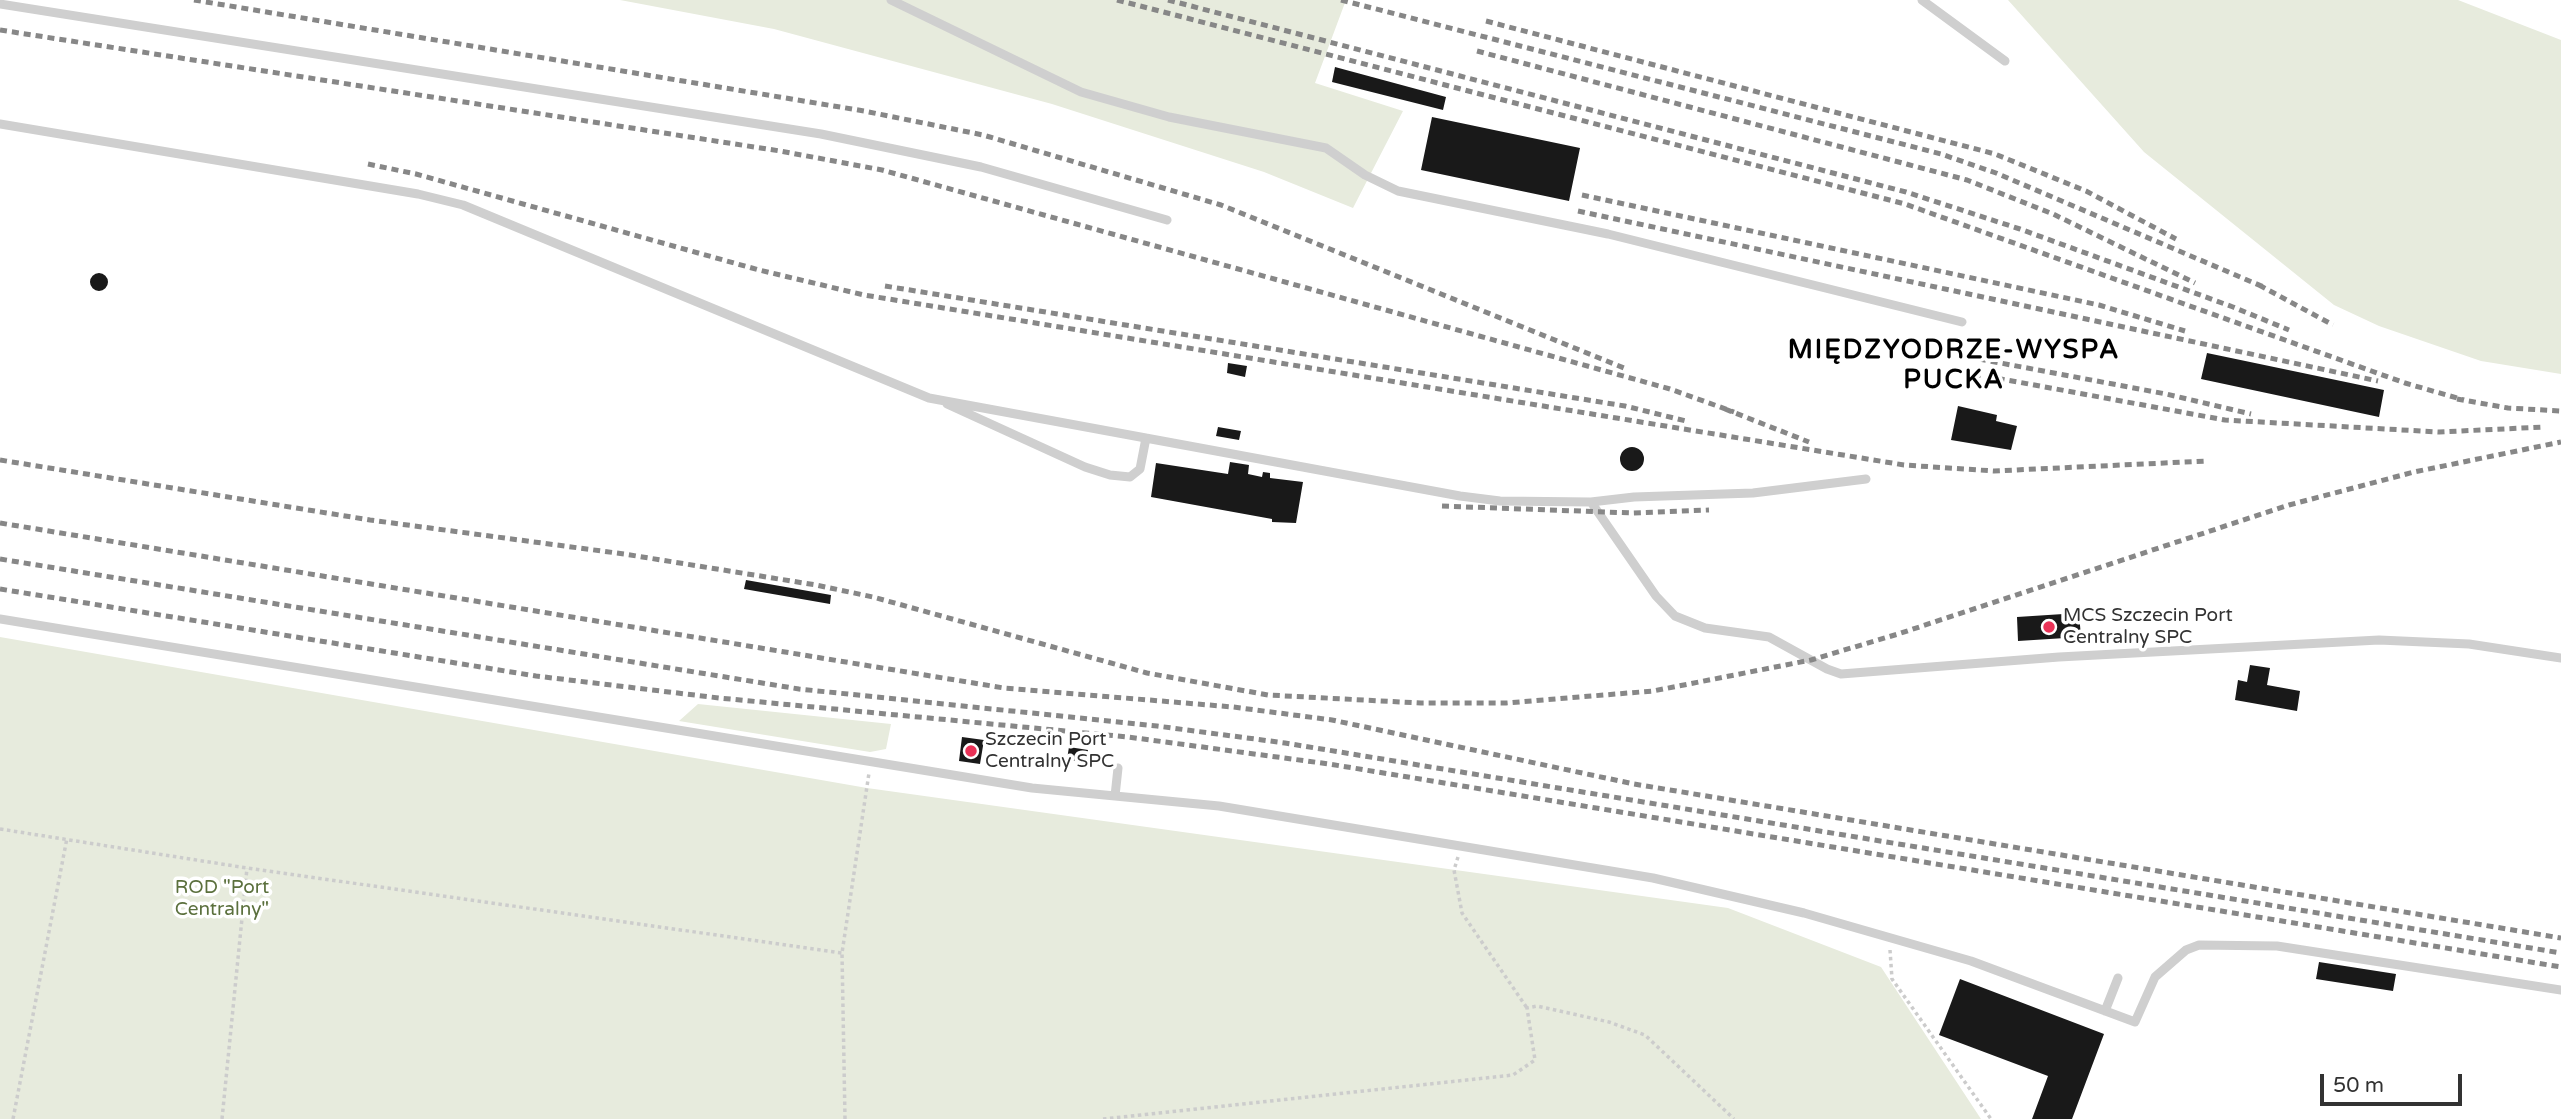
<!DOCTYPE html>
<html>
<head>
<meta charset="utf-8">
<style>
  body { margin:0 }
  #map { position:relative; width:2561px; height:1119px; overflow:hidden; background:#fff; font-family:"Varela Round",sans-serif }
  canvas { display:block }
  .scale { position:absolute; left:2320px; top:1074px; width:142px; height:32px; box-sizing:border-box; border:4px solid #323232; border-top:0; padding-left:9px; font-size:21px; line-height:24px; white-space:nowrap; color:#323232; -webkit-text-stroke:5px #fff; paint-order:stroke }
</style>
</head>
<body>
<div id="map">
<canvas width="2561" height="1119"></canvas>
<div class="scale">50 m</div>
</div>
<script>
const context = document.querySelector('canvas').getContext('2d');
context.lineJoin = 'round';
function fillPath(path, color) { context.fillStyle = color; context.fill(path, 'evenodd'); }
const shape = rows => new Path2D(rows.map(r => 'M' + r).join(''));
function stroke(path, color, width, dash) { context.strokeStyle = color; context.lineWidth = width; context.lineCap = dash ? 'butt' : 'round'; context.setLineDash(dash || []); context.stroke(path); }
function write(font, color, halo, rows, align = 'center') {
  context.font = font + ' "Varela Round",sans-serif'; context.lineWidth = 7; context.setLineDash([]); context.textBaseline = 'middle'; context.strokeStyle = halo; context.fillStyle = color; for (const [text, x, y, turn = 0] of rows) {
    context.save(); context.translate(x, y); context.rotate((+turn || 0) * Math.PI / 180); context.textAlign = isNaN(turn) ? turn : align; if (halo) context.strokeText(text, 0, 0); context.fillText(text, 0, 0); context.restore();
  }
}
const green = shape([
  [620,0,1346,0,1315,83,1403,111,1353,208,1264,172,1052,104,774,29],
  [2008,0,2458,0,2561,40,2561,374,2481,361,2379,326,2334,305,2144,152],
  [0,637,867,788,1728,908,1881,967,1981,1119,0,1119],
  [698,704,891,724,886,749,870,752,679,721]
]);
const building = shape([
  [1335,67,1446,97,1443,110,1332,82],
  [1432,117,1580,148,1569,201,1421,170],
  '90 282a9 9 0 1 1 18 0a9 9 0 1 1-18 0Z',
  [2207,353,2384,390,2379,417,2201,379],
  [1228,363,1247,366,1245,377,1227,373],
  [1958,406,1997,415,1996,421,2017,426,2011,450,1951,440],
  [1218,427,1241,431,1239,440,1216,436],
  '1620 459a12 12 0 1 1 24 0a12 12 0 1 1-24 0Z',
  [1230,462,1249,465,1248,474,1262,477,1263,472,1270,473,1270,478,1303,482,1296,523,1272,522,1272,519,1151,497,1156,463,1228,474],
  [746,580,831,595,830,604,744,589],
  [2079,613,2081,637,2018,641,2017,617],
  [2250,665,2270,668,2267,685,2300,691,2297,711,2235,700,2238,680,2247,682],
  [962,737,984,740,980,764,959,761],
  [1069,747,1088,750,1086,763,1067,759],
  [2319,962,2396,974,2393,991,2316,979],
  [1960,979,2104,1034,2072,1119,2032,1119,2048,1076,1939,1035]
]);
const path = shape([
  [0,829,247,868,842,953],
  [1458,857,1454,870,1462,913,1527,1008],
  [1890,950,1892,979,1991,1119],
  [13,1119,67,838],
  [222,1119,247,868],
  [845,1119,842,953,869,773],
  [1103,1119,1513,1075,1535,1060,1527,1008,1537,1006,1609,1022,1645,1035,1734,1119]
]);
const service = shape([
  [891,0,1081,92,1169,117,1326,148,1365,175,1398,191,1608,234,1962,322],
  [1922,0,2005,61],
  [0,4,821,134,981,167,1167,220],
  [0,124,418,194,463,205,929,398,1460,496,1500,501,1591,502,1634,497,1753,493,1866,479],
  [947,404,1085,467,1110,475,1130,477,1140,469,1146,438],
  [1591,502,1656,596,1675,616,1705,628,1769,637,1827,669,1841,674,2059,657,2379,640,2469,644,2561,658],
  [0,619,1032,788,1219,806,1653,878,1804,913,1971,961,2135,1022,2155,977,2186,950,2199,945,2277,946,2561,990],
  [1115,796,1118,768],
  [2105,1011,2118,978]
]);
const rail = shape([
  [194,0,864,111,983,135,1221,205,1624,368],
  [1117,0,1905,204,2405,383,2464,400],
  [1168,0,1906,192,2020,229,2233,307,2289,330],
  [1341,0,1941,154,1996,173,2266,288],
  [1486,21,1995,154,2086,191,2176,239],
  [0,30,780,151,882,170,1670,389,1734,412],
  [1477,51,1967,180,2053,214,2195,283],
  [368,164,416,174,759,270,864,295,1904,465,1994,471,2207,461],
  [1582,195,2099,305,2185,331],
  [1578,211,2378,381],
  [2259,285,2333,325],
  [885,286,1625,406,1686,421],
  [1979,359,2166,394,2251,414],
  [1974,374,2225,420,2439,432,2545,427],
  [2457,399,2508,408,2561,411],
  [1725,409,1809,442],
  [0,460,370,520,624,554,816,585,873,597,1147,673,1268,695,1421,703,1506,703,1653,691,1811,660,1898,634,2289,505,2414,472,2561,442],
  [1442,506,1633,513,1709,510],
  [0,523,1004,688,1233,707,1332,720,1634,784,2561,938],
  [0,559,799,689,1157,726,1285,743,2561,953],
  [0,589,536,676,719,698,1128,737,1329,764,2561,967]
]);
const markers = [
  [2049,627,7,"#ea3257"],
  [971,751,7,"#ea3257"]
];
const poiNames = [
  ["MCS Szczecin Port",2063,616],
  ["Centralny SPC",2063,638],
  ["Szczecin Port",985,740],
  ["Centralny SPC",985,762]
];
const parkNames = [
  ["ROD \"Port",222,888],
  ["Centralny\"",222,910]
];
const districtNames = [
  ["MIĘDZYODRZE-WYSPA",1954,351],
  ["PUCKA",1954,381]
];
fillPath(green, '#e7ebdd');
fillPath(building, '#191919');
stroke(path, '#ccc', 3.5, [3.5, 3.5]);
stroke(service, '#cfcfcf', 9);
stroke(rail, '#878787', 5, [7, 5]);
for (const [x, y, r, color] of markers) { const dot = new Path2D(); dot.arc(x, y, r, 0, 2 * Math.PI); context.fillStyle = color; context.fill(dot); stroke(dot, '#fff', 2.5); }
write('19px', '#323232', '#fff', poiNames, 'left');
write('19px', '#5b703d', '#fff', parkNames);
context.letterSpacing = '2px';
write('bold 26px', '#000', '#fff', districtNames);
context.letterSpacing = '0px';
</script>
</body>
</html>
